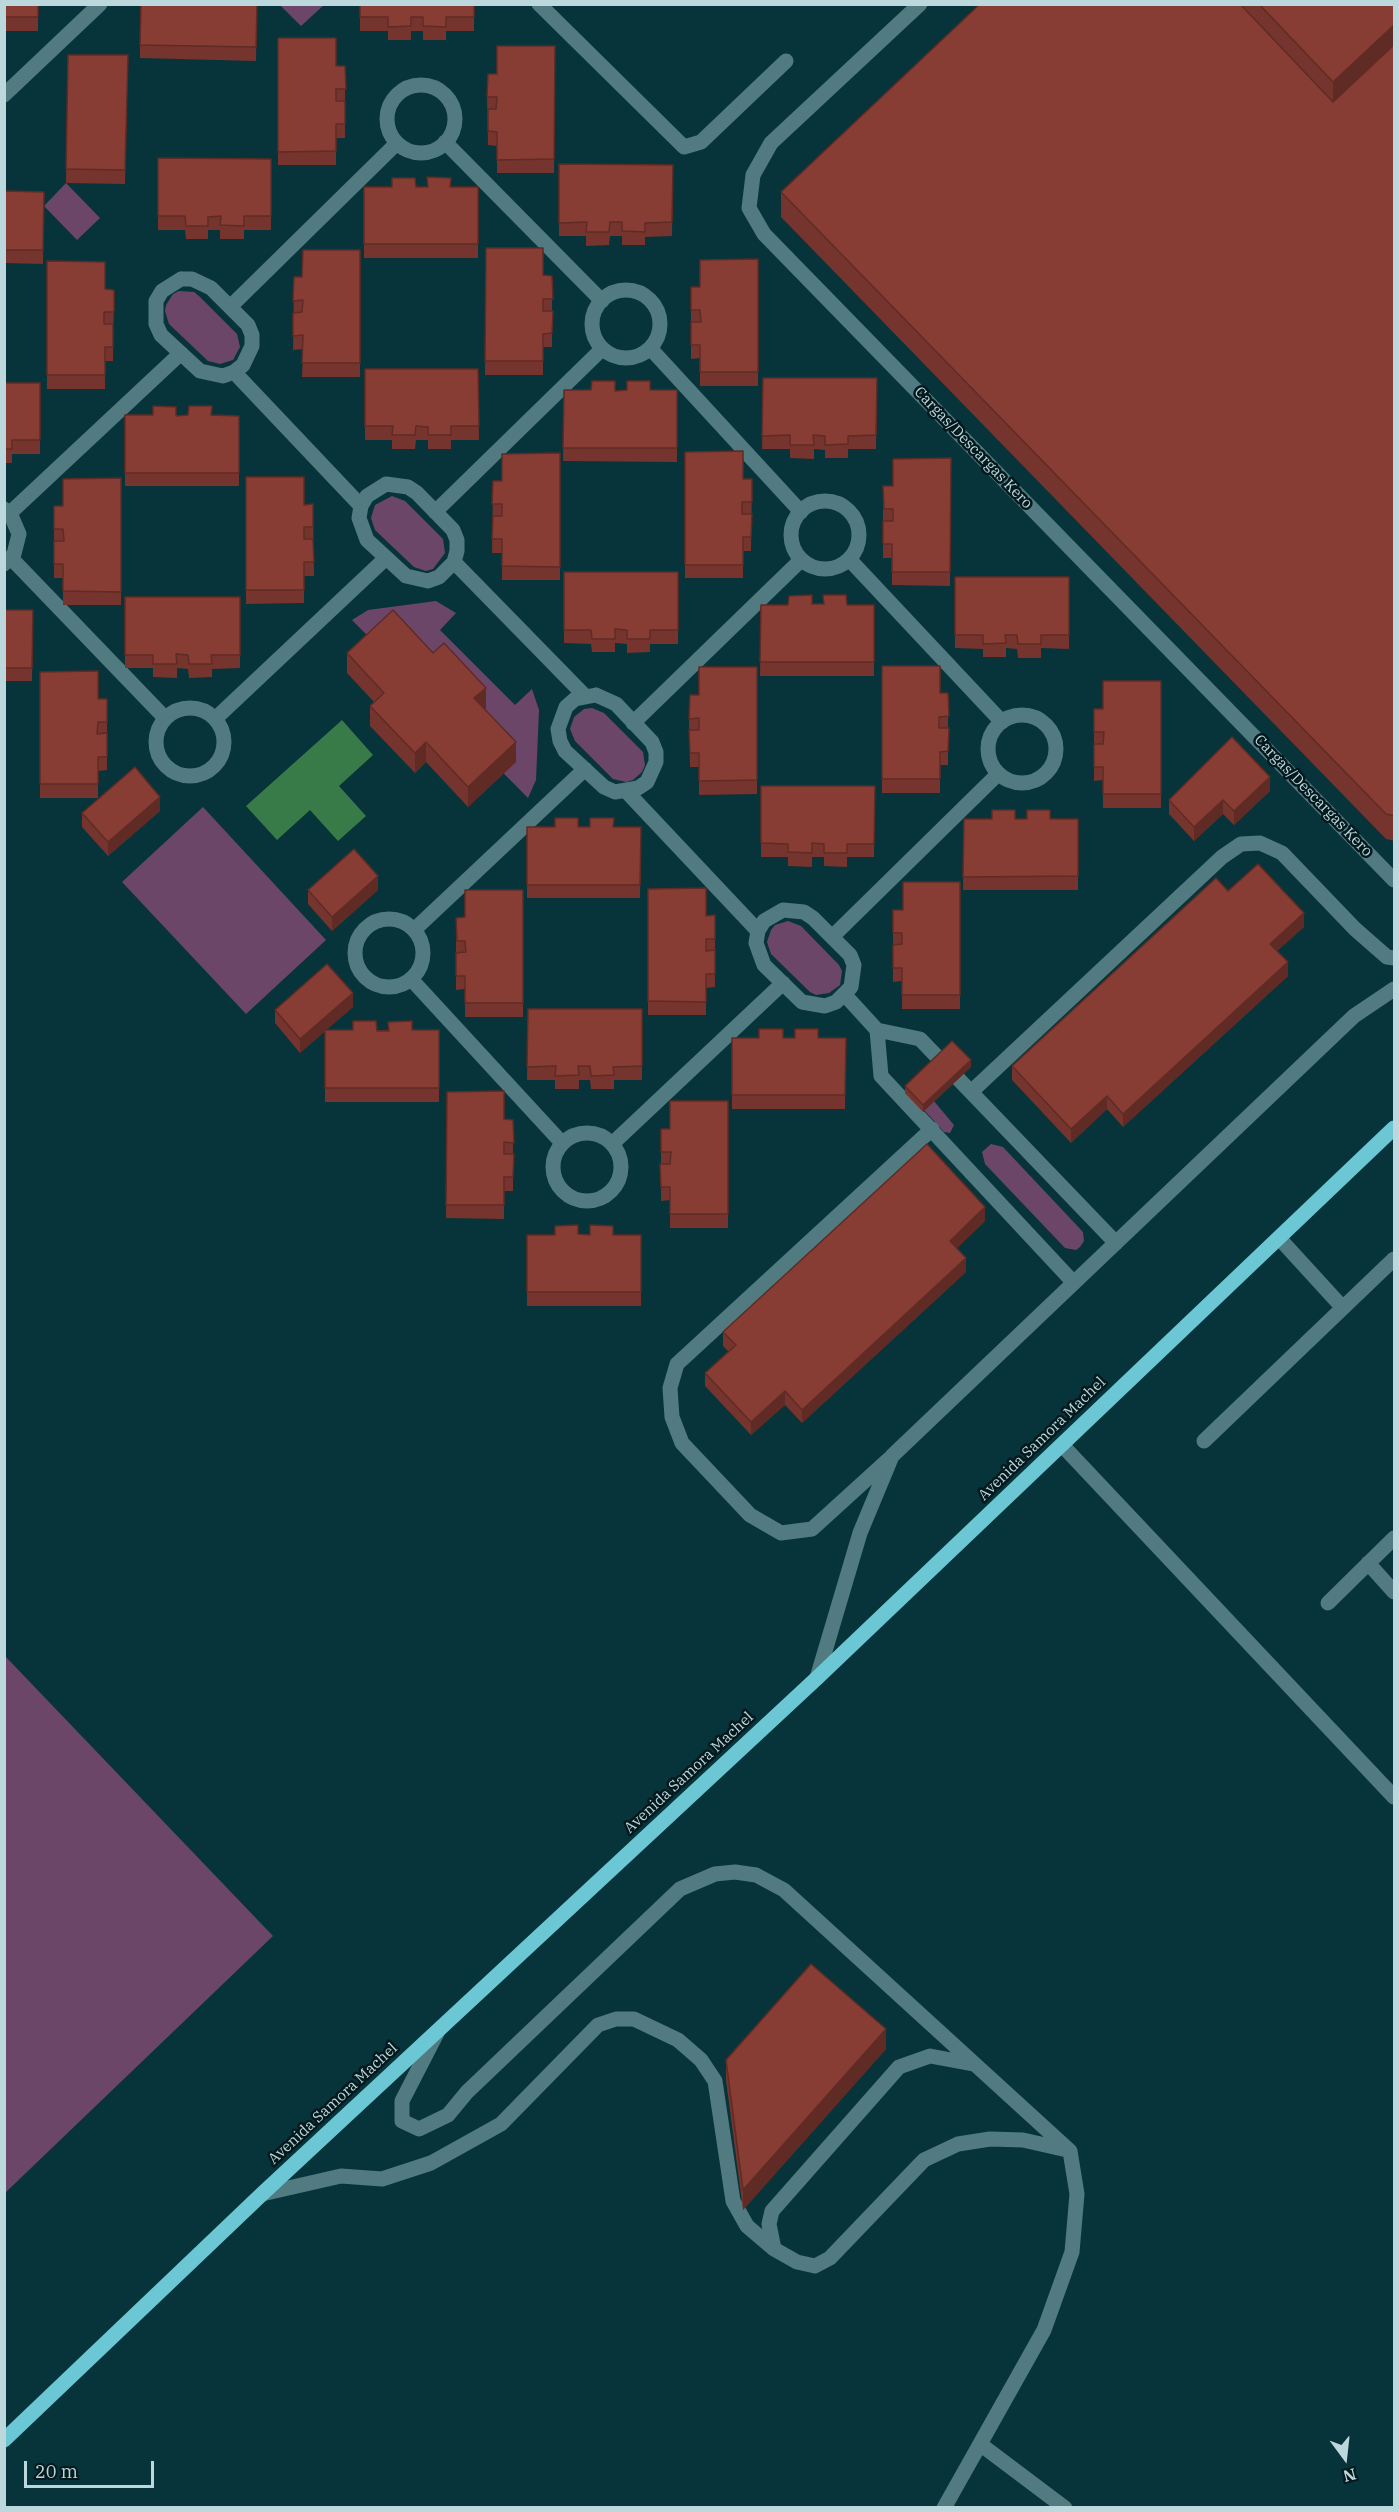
<!DOCTYPE html>
<html>
<head>
<meta charset="utf-8">
<style>
  body { margin:0 }
  #map { position:relative; width:1399px; height:2512px; overflow:hidden; background:#06343a; font-family:"IBM Plex Serif",serif }
  canvas { display:block }
  .frame { position:absolute; inset:0; border:6px solid #bdd8dd; pointer-events:none }
  .north { position:absolute; left:1315px; top:2428px; width:60px; height:60px; -webkit-text-stroke:4px #03191d; paint-order:stroke; rotate:165deg; font-size:16px; font-weight:700; line-height:24px; text-align:center; color:#bdd8dd }
  .north::after { content:''; display:block; margin:auto; width:21px; height:27px; background:#bdd8dd; clip-path:polygon(50% 0,100% 100%,50% 72%,0 100%) }
  .scale { position:absolute; left:24px; top:2461px; width:130px; height:27px; box-sizing:border-box; border:3px solid #bdd8dd; border-top:0; padding-left:8px; font-size:18px; line-height:21px; white-space:nowrap; color:#bdd8dd; -webkit-text-stroke:4px #03191d; paint-order:stroke }
</style>
</head>
<body>
<div id="map">
<canvas width="1399" height="2512"></canvas>
<div class="frame"></div>
<div class="north">N</div>
<div class="scale">20 m</div>
</div>
<script>
const context = document.querySelector('canvas').getContext('2d');
context.lineJoin = 'round';
function fillPath(path, color) { context.fillStyle = color; context.fill(path, 'evenodd'); }
const shape = rows => new Path2D(rows.map(r => 'M' + r).join(''));
function stroke(path, color, width, dash) { context.strokeStyle = color; context.lineWidth = width; context.lineCap = dash ? 'butt' : 'round'; context.setLineDash(dash || []); context.stroke(path); }
function write(font, color, halo, rows, align = 'center') {
  context.font = font + ' "IBM Plex Serif",serif'; context.lineWidth = 5; context.setLineDash([]); context.textBaseline = 'middle'; context.strokeStyle = halo; context.fillStyle = color; for (const [text, x, y, turn = 0] of rows) {
    context.save(); context.translate(x, y); context.rotate((+turn || 0) * Math.PI / 180); context.textAlign = isNaN(turn) ? turn : align; if (halo) context.strokeText(text, 0, 0); context.fillText(text, 0, 0); context.restore();
  }
}
const green = shape([
  [280,5,324,5,301,26],
  [66,183,100,218,77,240,44,206],
  [179,291,194,292,199,296,237,334,240,347,233,360,220,364,208,361,169,324,165,311,166,305,173,294],
  [392,496,405,501,443,539,445,553,433,569,426,571,414,567,375,530,371,518,375,505],
  [436,601,456,613,440,630,515,705,532,689,539,710,536,780,528,798,352,620,368,610],
  [592,708,604,713,643,752,645,765,642,772,633,780,626,782,613,779,575,741,570,729,574,717,584,709],
  [203,807,326,940,246,1014,122,882],
  [788,921,801,926,839,965,842,971,840,985,829,993,816,995,810,992,771,954,767,942,771,930,775,925],
  [933,1100,954,1125,950,1133,944,1132,924,1110],
  [991,1144,1003,1147,1083,1232,1084,1241,1080,1247,1076,1250,1065,1248,985,1164,982,1152],
  [5,1656,273,1936,5,2193]
]);
const water = shape([
  [342,720,373,755,339,786,366,816,338,841,310,810,277,840,246,806]
]);
const minor = shape([
  [539,4,684,147,701,142,786,61],
  [920,4,771,143,753,175,749,208,764,234,1394,880],
  '387 119a34 34 0 1 1 68 0a34 34 0 1 1-68 0Z',
  [4,95,100,4],
  [445,142,602,301],
  [181,279,192,279,211,288,248,325,252,335,252,346,243,365,234,372,223,376,200,371,161,335,156,324,156,301,162,291,181,279],
  '592 324a34 34 0 1 1 68 0a34 34 0 1 1-68 0Z',
  [230,307,397,143],
  [650,348,801,512],
  [234,372,361,506],
  [386,484,408,487,417,493,453,530,457,540,457,551,454,562,439,577,428,581,406,576,367,540,359,518,361,506,367,496,386,484],
  '791 535a34 34 0 1 1 68 0a34 34 0 1 1-68 0Z',
  [4,509,10,513,19,534,14,554,4,564],
  [435,512,602,349],
  [10,513,181,353],
  [11,558,165,718],
  [849,559,1002,722],
  [454,562,585,696],
  [596,695,616,704,652,742,656,752,656,762,647,782,638,788,615,792,604,787,565,751,560,741,558,729,566,707,575,699,596,695],
  '156 742a34 34 0 1 1 68 0a34 34 0 1 1-68 0Z',
  '988 749a34 34 0 1 1 68 0a34 34 0 1 1-68 0Z',
  [215,719,386,558],
  [633,723,801,560],
  [627,792,758,931],
  [783,910,804,912,813,918,850,955,854,965,851,987,836,1002,825,1006,802,1002,764,965,756,943,758,931,764,921,783,910],
  '355 953a34 34 0 1 1 68 0a34 34 0 1 1-68 0Z',
  [414,930,585,769],
  [832,937,998,774],
  [411,979,562,1143],
  [845,995,877,1030,920,1039,1116,1243],
  [877,1030,881,1076,1074,1283],
  [971,1092,1222,857,1241,844,1260,843,1282,853,1355,929,1387,957,1394,958],
  '553 1167a34 34 0 1 1 68 0a34 34 0 1 1-68 0Z',
  [612,1144,783,983],
  [1279,1238,1343,1308],
  [1204,1441,1394,1259],
  [1062,1445,1394,1797],
  [889,1459,812,1529,781,1533,750,1515,682,1443,672,1417,670,1388,677,1364,932,1129],
  [1368,1563,1394,1592],
  [1328,1603,1394,1538],
  [817,1678,860,1533,892,1456,1354,1016,1394,989],
  [437,2033,402,2101,402,2121,419,2129,448,2115,467,2092,680,1889,715,1874,735,1872,756,1875,784,1890,1070,2151,1077,2194,1072,2252,1044,2330,980,2444],
  [973,2064,930,2056,899,2067,772,2211,769,2224,774,2249,797,2262,815,2266,830,2258,924,2160,958,2144,990,2139,1023,2140,1067,2150],
  [262,2194,341,2176,382,2179,431,2163,501,2124,598,2025,616,2019,634,2019,678,2040,701,2060,715,2081,733,2201,747,2226,774,2249],
  [944,2508,980,2444,1065,2508]
]);
const major = shape([
  [4,2440,262,2194,817,1678,1394,1128]
]);
const wall = shape([
  [4,4,38,4,38,31,4,31],
  [257,4,256,61,140,58,140,45],
  [360,4,474,4,474,31,446,31,446,40,423,40,423,31,411,31,411,40,388,40,388,31,360,31],
  [980,4,1395,4,1395,841,1386,839,781,217,781,192],
  [278,38,336,66,345,66,345,138,336,138,336,165,278,165],
  [555,46,554,173,497,173,497,146,488,145,487,97,497,74],
  [68,55,128,55,125,184,66,183],
  [158,158,271,159,271,230,244,230,244,239,220,239,220,230,208,230,208,239,186,239,185,230,158,230],
  [559,164,673,165,672,236,645,237,645,245,622,245,622,236,610,236,609,245,586,246,586,236,559,236],
  [364,187,478,187,478,258,364,258],
  [4,191,44,192,43,264,4,263],
  [486,248,543,275,552,276,552,347,543,347,543,375,485,375],
  [360,250,360,377,302,377,303,349,293,350,294,277,302,277],
  [758,259,758,386,700,386,700,358,691,359,691,287,700,287],
  [47,261,105,289,114,290,113,361,105,361,105,389,47,389],
  [365,369,478,369,479,440,451,440,451,449,428,449,428,440,416,440,415,449,392,449,392,440,365,440],
  [763,378,877,378,876,449,848,449,848,458,825,458,825,450,814,449,814,459,790,458,790,449,762,449],
  [4,383,40,383,40,454,12,454,12,463,4,463],
  [564,390,677,390,677,462,563,461],
  [125,415,239,416,239,486,125,486],
  [685,452,743,479,752,479,751,551,743,551,743,578,685,578],
  [560,453,560,580,502,580,502,553,492,553,493,481,502,481],
  [951,458,950,586,892,585,892,558,883,558,883,486,893,486],
  [246,477,304,505,313,504,314,576,304,576,304,603,246,604],
  [121,478,121,605,63,605,63,578,54,578,54,506,63,506],
  [564,572,678,572,678,644,650,644,650,652,627,653,627,644,615,643,615,652,592,652,591,644,564,643],
  [955,577,1069,577,1069,649,1041,648,1041,658,1018,658,1017,649,1006,648,1006,657,983,657,983,649,955,648],
  [125,597,240,597,240,668,212,669,212,677,189,678,188,669,177,668,177,678,153,677,153,668,125,668],
  [4,601,5,610,33,610,32,681,4,681],
  [761,605,874,605,874,676,760,676],
  [347,653,433,653,486,708,484,709,516,762,468,807,426,762,415,773,370,726,370,706,374,702,347,673],
  [882,666,940,693,948,693,948,765,940,765,940,793,882,793],
  [757,667,757,794,699,795,699,767,690,767,689,719,699,695],
  [40,672,98,699,107,699,107,770,98,771,98,798,40,798],
  [1161,681,1161,808,1103,808,1103,780,1094,781,1094,709,1103,709],
  [761,786,875,786,874,857,847,857,847,867,824,866,824,857,812,857,812,867,788,866,788,857,761,857],
  [1270,791,1234,825,1223,814,1194,841,1169,814,1169,800],
  [160,811,108,856,82,827,82,813],
  [964,819,1078,819,1078,890,963,890],
  [527,827,641,827,640,898,527,898],
  [960,882,960,1009,902,1009,902,981,893,982,893,910,903,910],
  [648,889,706,916,715,929,715,987,706,988,706,1015,648,1015],
  [308,890,378,890,332,931,308,904],
  [523,890,523,1017,465,1017,465,989,456,990,456,918,465,917],
  [1228,891,1304,927,1277,951,1288,976,1123,1127,1107,1109,1071,1143,1012,1080,1012,1066],
  [353,1007,326,1030,439,1030,439,1102,325,1102,325,1031,300,1053,275,1023,275,1010],
  [528,1009,642,1009,642,1080,614,1080,614,1089,591,1089,590,1080,579,1080,579,1089,555,1089,555,1080,527,1080],
  [732,1038,846,1038,845,1109,732,1109],
  [971,1067,923,1112,905,1093,905,1086],
  [447,1092,504,1119,513,1120,513,1191,504,1191,504,1219,446,1218],
  [728,1101,728,1228,670,1228,670,1200,661,1201,661,1129,670,1129],
  [985,1221,957,1248,966,1272,802,1423,785,1405,751,1435,705,1386,705,1373,729,1352,723,1346,723,1332],
  [527,1235,641,1235,641,1306,527,1306],
  [886,2049,743,2210,726,2080,726,2060]
]);
const shadedWall = shape([
  [1395,24,1395,70,1333,128,1333,82],
  [486,688,486,708,474,718,474,698],
  [426,742,426,762,415,773,415,753],
  [516,742,516,762,468,807,468,787],
  [1270,777,1270,791,1234,825,1234,811],
  [160,797,160,811,108,856,108,842],
  [1223,800,1223,814,1194,841,1194,827],
  [378,876,378,890,332,931,332,917],
  [1304,913,1304,927,1270,957,1270,944],
  [1288,962,1288,976,1123,1127,1123,1114],
  [353,993,353,1007,300,1053,300,1039],
  [971,1060,971,1067,923,1112,923,1105],
  [1107,1096,1107,1109,1071,1143,1071,1129],
  [985,1207,985,1221,950,1255,950,1241],
  [966,1258,966,1272,802,1423,802,1410],
  [785,1391,785,1405,751,1435,751,1422],
  [886,2029,886,2049,743,2210,743,2190]
]);
const building = shape([
  [4,4,38,4,38,17,4,17,4,4],
  [141,4,257,4,256,47,140,45,141,4],
  [360,4,474,4,474,17,446,17,446,27,423,26,423,17,411,17,411,26,388,27,388,17,360,17,360,4],
  [980,4,1240,4,1333,102,1395,44,1395,816,1386,814,781,192,980,4],
  [1259,4,1395,4,1395,24,1333,82,1259,4],
  [278,38,336,38,336,66,345,66,346,89,336,89,336,101,345,101,345,124,336,124,336,151,278,152,278,38],
  [497,46,555,46,554,159,497,160,497,132,488,131,488,109,496,109,497,97,487,97,488,74,497,74,497,46],
  [68,55,128,55,125,170,66,169,68,55],
  [158,158,271,159,271,216,244,216,244,226,220,225,221,216,208,217,208,226,186,226,185,216,158,216,158,158],
  [559,164,673,165,672,222,645,223,645,232,622,231,622,222,610,222,609,232,586,232,587,222,559,223,559,164],
  [427,177,451,178,450,187,478,187,478,244,364,244,364,187,392,187,392,178,415,178,416,187,428,187,427,177],
  [4,191,44,192,43,250,4,250,4,191],
  [486,248,543,248,543,275,552,276,553,299,543,299,543,311,553,311,552,333,543,334,543,361,485,361,486,248],
  [303,250,360,250,360,363,302,363,303,335,293,336,293,313,302,312,303,300,293,301,294,277,302,277,303,250],
  [758,259,758,372,700,372,700,345,691,345,691,322,701,322,700,310,691,310,691,287,700,287,700,260,758,259],
  [47,261,105,262,105,289,114,290,114,312,104,312,104,324,113,324,113,347,105,347,105,375,47,375,47,261],
  [365,369,478,369,479,426,451,426,451,435,428,435,428,427,416,426,415,435,392,435,393,426,365,426,365,369],
  [763,378,877,378,876,435,848,436,848,444,825,445,825,436,813,435,814,445,790,445,790,435,762,436,763,378],
  [592,381,615,381,615,391,627,390,627,381,650,381,650,390,677,390,677,448,563,448,564,390,591,390,592,381],
  [4,383,40,383,40,440,12,440,12,449,4,449,4,383],
  [153,406,176,407,176,416,188,415,189,406,212,406,211,415,239,416,239,473,125,473,125,415,153,415,153,406],
  [743,451,743,479,752,479,752,502,742,502,742,514,752,514,751,537,743,537,743,565,685,565,685,452,743,451],
  [560,453,560,567,502,566,502,539,492,539,493,516,502,516,502,504,492,504,493,481,502,481,502,454,560,453],
  [951,458,950,572,892,572,892,544,883,544,883,521,893,521,893,509,884,509,883,486,893,486,893,459,951,458],
  [246,477,304,477,304,505,313,504,313,527,304,527,304,539,313,539,314,562,304,562,304,590,246,590,246,477],
  [121,478,121,592,63,591,63,564,54,564,54,541,64,541,63,529,54,529,54,506,63,506,63,479,121,478],
  [564,572,678,572,678,630,650,630,650,639,627,639,627,630,615,629,615,639,592,639,591,630,564,630,564,572],
  [955,577,1069,577,1069,635,1041,635,1041,644,1018,644,1017,635,1005,635,1006,643,983,644,983,635,955,635,955,577],
  [812,595,812,604,824,604,823,595,846,595,847,605,874,605,874,662,760,662,761,605,788,605,789,596,812,595],
  [125,597,240,597,240,655,211,655,212,664,189,664,188,655,176,654,177,664,153,664,153,655,125,655,125,597],
  [4,601,5,601,5,610,33,610,32,668,4,668,4,601],
  [393,610,433,653,444,643,486,688,474,698,516,742,468,787,426,742,415,753,370,706,384,693,347,653,393,610],
  [882,666,940,666,940,693,948,693,949,716,939,717,939,728,949,728,948,751,940,752,940,779,882,779,882,666],
  [699,667,757,667,757,780,699,781,699,753,690,753,689,730,699,730,699,718,689,719,690,695,699,695,699,667],
  [98,671,98,699,107,699,107,722,98,722,97,734,107,733,107,757,98,757,98,784,40,784,40,672,98,671],
  [1103,681,1161,681,1161,794,1103,794,1103,767,1094,767,1094,744,1103,744,1104,732,1094,732,1094,709,1103,709,1103,681],
  [1232,737,1270,777,1234,811,1223,800,1194,827,1169,800,1232,737],
  [135,767,160,797,108,842,82,813,135,767],
  [761,786,875,786,874,844,847,844,847,853,824,853,824,844,812,843,812,853,788,852,788,844,761,843,761,786],
  [992,810,1015,810,1015,819,1027,819,1027,810,1050,810,1050,819,1078,819,1078,876,963,877,964,819,992,819,992,810],
  [555,818,578,818,578,827,590,827,590,818,614,818,613,827,641,827,640,885,527,885,527,827,555,827,555,818],
  [354,849,378,876,332,917,308,890,354,849],
  [1258,864,1304,913,1270,944,1288,962,1123,1114,1107,1096,1071,1129,1012,1066,1216,878,1228,891,1258,864],
  [903,882,960,882,960,995,902,995,902,968,893,968,893,945,902,944,902,933,893,933,893,910,903,910,903,882],
  [706,888,706,916,715,915,715,939,706,939,706,951,715,950,715,974,706,974,706,1002,648,1001,648,889,706,888],
  [465,890,523,890,523,1003,465,1003,465,976,456,976,456,953,466,952,465,941,457,941,456,918,465,917,465,890],
  [327,964,353,993,300,1039,275,1010,327,964],
  [528,1009,642,1009,642,1066,613,1067,614,1075,591,1076,590,1066,578,1066,579,1075,555,1076,556,1066,527,1067,528,1009],
  [353,1021,376,1021,377,1031,389,1031,388,1022,412,1021,412,1030,439,1030,439,1088,325,1088,325,1030,353,1030,353,1021],
  [759,1029,783,1029,783,1038,795,1038,795,1029,818,1029,818,1038,846,1038,845,1095,732,1095,732,1038,759,1038,759,1029],
  [952,1041,971,1060,923,1105,905,1086,952,1041],
  [504,1091,504,1119,513,1120,514,1143,504,1142,504,1154,514,1154,513,1177,504,1177,504,1205,446,1205,447,1092,504,1091],
  [670,1101,728,1101,728,1214,670,1214,670,1187,661,1187,660,1164,670,1164,671,1152,661,1152,661,1129,670,1129,670,1101],
  [927,1144,985,1207,950,1241,966,1258,802,1410,785,1391,751,1422,705,1373,736,1345,723,1332,927,1144],
  [578,1225,578,1234,590,1235,590,1225,613,1226,613,1235,641,1235,641,1292,527,1292,527,1235,555,1235,555,1226,578,1225],
  [811,1964,886,2029,743,2190,726,2060,811,1964]
]);
const streetNames = [
  ["Cargas/Descargas Kero",973,448,46],
  ["Cargas/Descargas Kero",1313,796,46],
  ["Avenida Samora Machel",1042,1439,-44],
  ["Avenida Samora Machel",689,1773,-43],
  ["Avenida Samora Machel",333,2104,-43]
];
fillPath(green, '#6c4669');
fillPath(water, '#397b48');
stroke(minor, '#517a81', 15);
stroke(major, '#6cc7d5', 15);
fillPath(wall, '#75342d');
fillPath(shadedWall, '#5f2b24');
fillPath(building, '#883d34');
stroke(building, '#5f2b24', 1.5);
write('15px', '#bdd8dd', '#03191d', streetNames);
</script>
</body>
</html>
